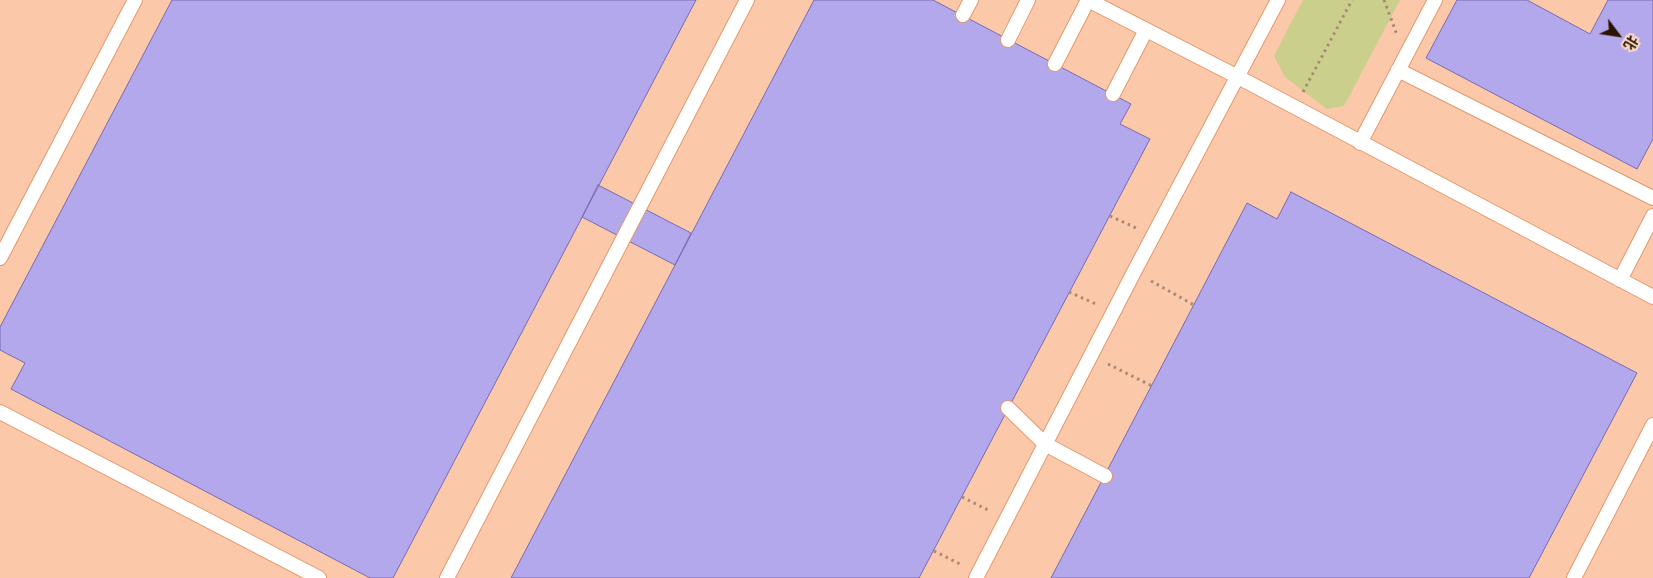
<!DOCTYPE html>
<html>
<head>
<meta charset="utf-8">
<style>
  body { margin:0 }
  #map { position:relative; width:1653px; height:578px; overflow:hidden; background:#f9d9c7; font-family:"PT Sans Narrow","Noto Sans SC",sans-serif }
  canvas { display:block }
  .north { position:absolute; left:1593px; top:10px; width:50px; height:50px; -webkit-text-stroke:4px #f9d9c7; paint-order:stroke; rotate:121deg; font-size:14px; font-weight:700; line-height:20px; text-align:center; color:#2e1201 }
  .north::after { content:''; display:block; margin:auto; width:18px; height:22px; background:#2e1201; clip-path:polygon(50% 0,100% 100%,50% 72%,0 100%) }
</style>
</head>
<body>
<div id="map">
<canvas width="1653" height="578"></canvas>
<div class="north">北</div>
</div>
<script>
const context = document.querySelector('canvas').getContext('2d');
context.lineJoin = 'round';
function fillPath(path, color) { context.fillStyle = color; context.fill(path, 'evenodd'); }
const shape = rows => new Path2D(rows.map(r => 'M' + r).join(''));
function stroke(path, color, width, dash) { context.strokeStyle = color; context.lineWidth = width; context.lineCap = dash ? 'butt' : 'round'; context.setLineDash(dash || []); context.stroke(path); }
const built = shape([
  [0,0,1653,0,1653,578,0,578]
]);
const green = shape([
  [1303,0,1400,0,1344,106,1327,109,1285,77,1274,56]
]);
const building = shape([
  [172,0,696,0,393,578,370,578,11,389,25,363,0,350,0,327,172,0],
  [814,0,933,0,1131,104,1120,124,1150,139,919,578,511,578,814,0],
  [1457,0,1527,0,1590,34,1608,0,1653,0,1653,139,1637,169,1426,58,1457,0],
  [598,185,691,233,675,265,582,217,598,185],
  [1291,192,1637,373,1529,578,1051,578,1247,203,1277,219,1291,192]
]);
const path = shape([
  [1384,0,1397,35],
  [1303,92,1352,0],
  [1110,216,1136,228],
  [1151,281,1194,305],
  [1069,292,1096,304],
  [1108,364,1152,386],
  [962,497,990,511],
  [934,551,962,565]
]);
const service = shape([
  [1088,0,1238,77,1653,297],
  [963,15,971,0],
  [1008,40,1028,0],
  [1055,64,1088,0],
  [1398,70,1653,198],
  [1113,94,1146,30],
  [1360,143,1435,0],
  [0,258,135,0],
  [1620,280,1653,216],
  [1008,408,1045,444,1105,476],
  [0,412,319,578],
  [447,578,747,0],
  [976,578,1134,272,1278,0],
  [1574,578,1653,425]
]);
fillPath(built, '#fcc8aa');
fillPath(green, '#cacf8b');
fillPath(building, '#b3a8eb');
stroke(building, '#786bb3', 1);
stroke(service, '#e4986b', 16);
stroke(path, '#a88978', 3, [2.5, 4]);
stroke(service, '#fff', 14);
</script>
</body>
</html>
